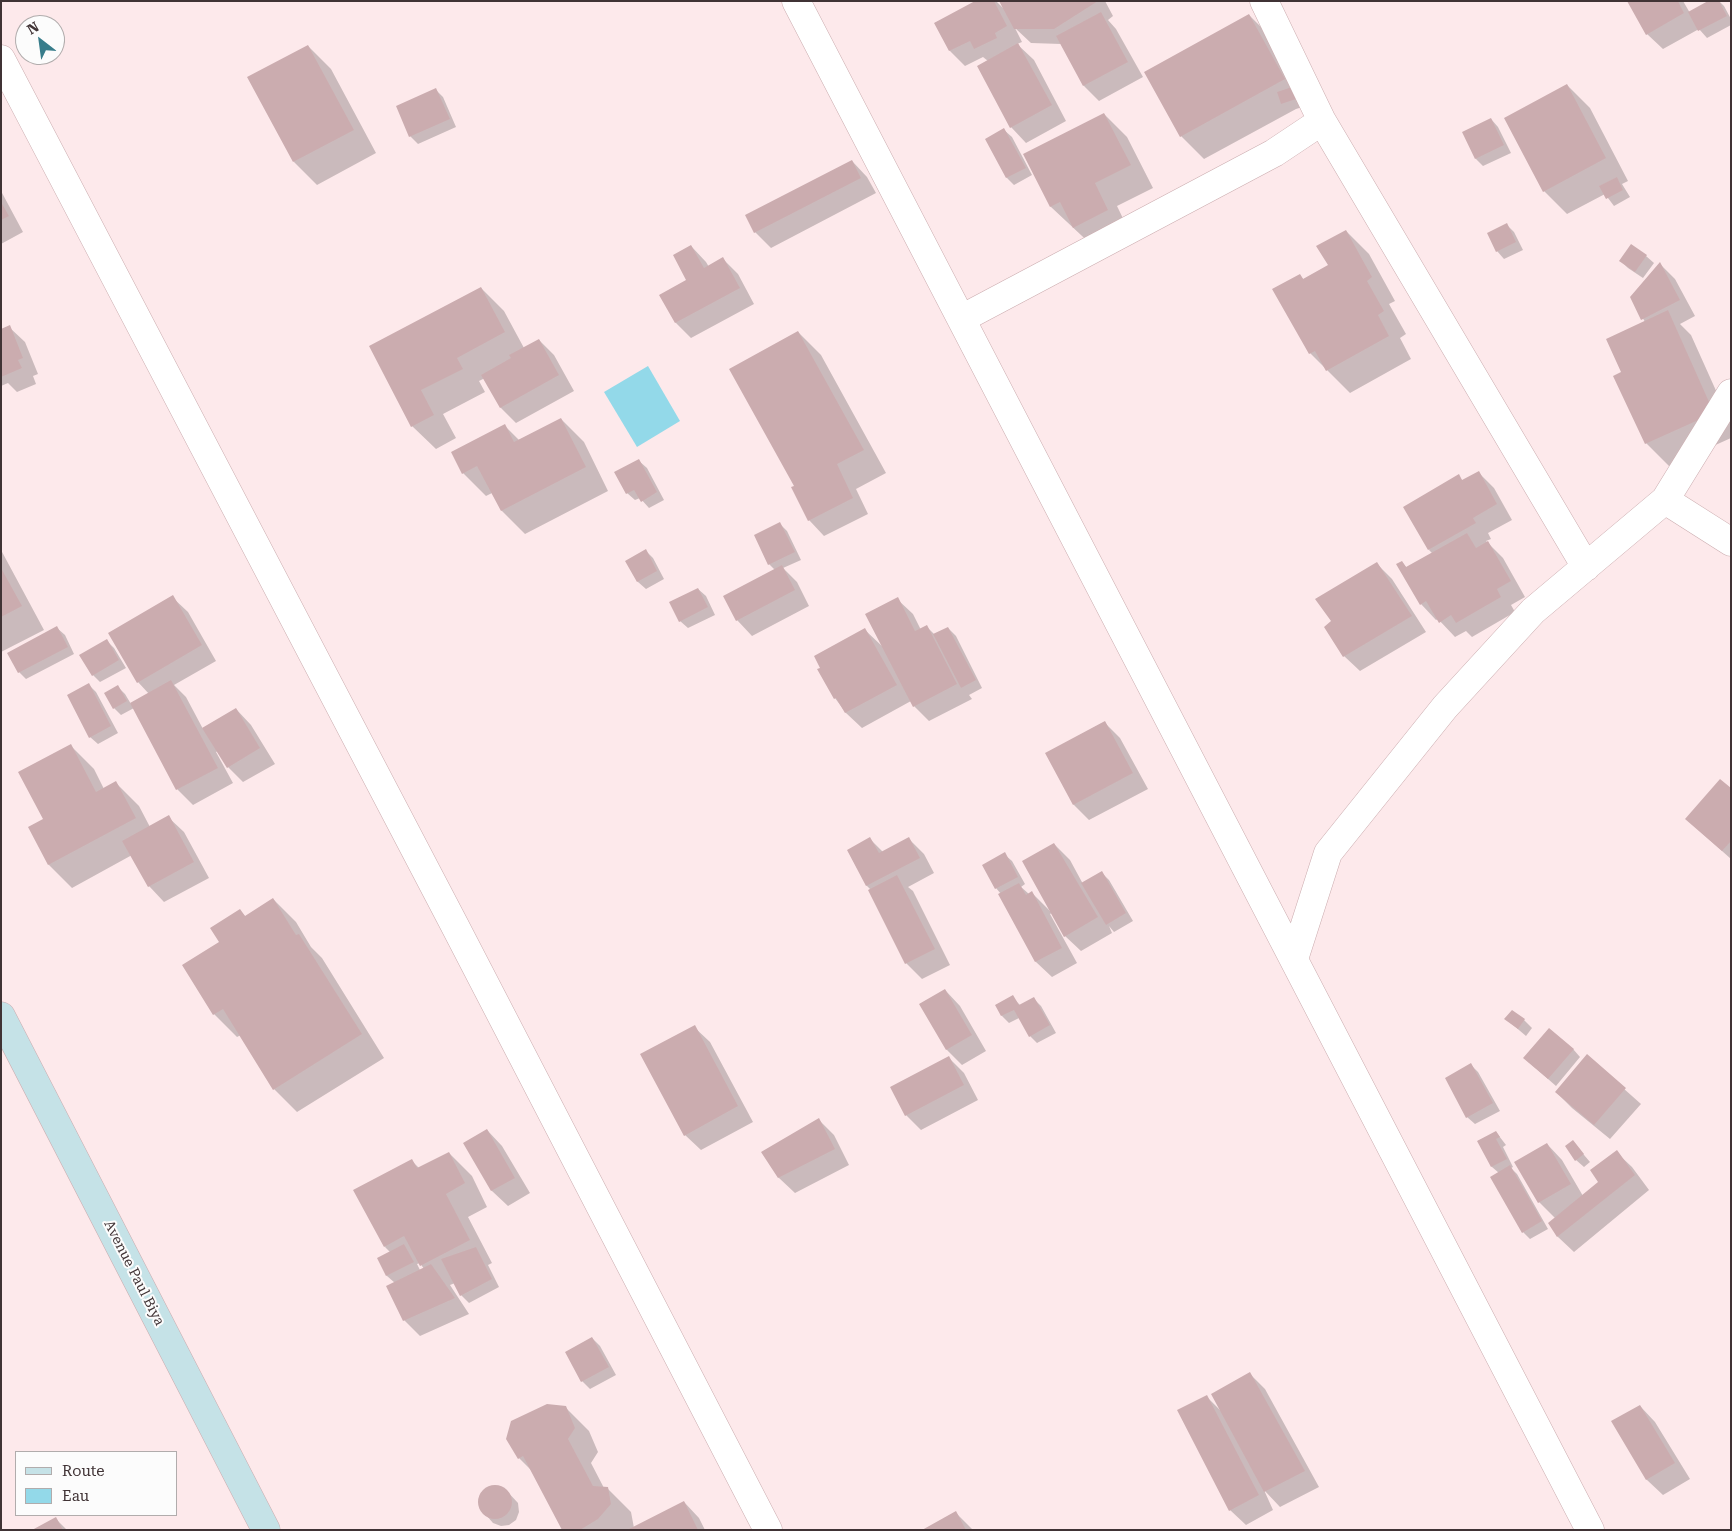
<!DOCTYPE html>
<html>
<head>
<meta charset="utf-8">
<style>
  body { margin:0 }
  #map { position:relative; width:1732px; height:1531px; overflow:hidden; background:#fde9eb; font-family:"Roboto Serif",serif }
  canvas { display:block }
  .frame { position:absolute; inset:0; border:2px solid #403335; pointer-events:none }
  .legend { position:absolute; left:15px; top:1451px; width:162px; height:65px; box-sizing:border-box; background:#fcfcfc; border:1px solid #b1acac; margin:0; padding:6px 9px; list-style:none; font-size:15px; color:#403335 }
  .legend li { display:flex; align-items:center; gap:10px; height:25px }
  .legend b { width:25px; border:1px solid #b1acac }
  .north { position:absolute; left:15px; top:15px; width:50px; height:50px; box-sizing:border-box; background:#fcfcfc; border:1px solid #b1acac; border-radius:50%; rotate:330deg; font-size:14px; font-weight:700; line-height:20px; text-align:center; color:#403335 }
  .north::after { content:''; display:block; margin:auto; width:18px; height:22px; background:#387d8b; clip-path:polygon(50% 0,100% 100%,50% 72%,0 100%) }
</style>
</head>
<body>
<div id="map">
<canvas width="1732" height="1531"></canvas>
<div class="frame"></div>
<ul class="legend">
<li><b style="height:6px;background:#c5e2e7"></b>Route</li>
<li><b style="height:14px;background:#93d9e9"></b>Eau</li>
</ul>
<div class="north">N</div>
</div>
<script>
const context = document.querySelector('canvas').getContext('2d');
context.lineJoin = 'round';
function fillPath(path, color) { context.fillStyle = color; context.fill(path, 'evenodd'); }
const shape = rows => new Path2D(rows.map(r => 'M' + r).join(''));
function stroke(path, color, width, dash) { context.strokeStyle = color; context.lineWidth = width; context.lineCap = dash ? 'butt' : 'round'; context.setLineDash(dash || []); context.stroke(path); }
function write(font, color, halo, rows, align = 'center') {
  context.font = font + ' "Roboto Serif",serif'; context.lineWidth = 4; context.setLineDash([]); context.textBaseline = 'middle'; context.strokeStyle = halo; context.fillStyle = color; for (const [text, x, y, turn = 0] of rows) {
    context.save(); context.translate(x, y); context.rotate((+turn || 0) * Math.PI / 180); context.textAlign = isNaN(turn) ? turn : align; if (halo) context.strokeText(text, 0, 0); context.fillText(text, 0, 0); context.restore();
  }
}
const water = shape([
  [648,366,680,421,637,447,604,392]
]);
const shadow = shape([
  [978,1,996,1,1003,8,1000,1,1105,1,1113,16,1108,20,1116,29,1143,77,1099,101,1084,86,1061,44,1031,43,1015,28,1022,42,1017,44,1034,60,1066,121,1026,143,1011,127,988,61,983,57,965,66,950,51,935,23],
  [1628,1,1683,1,1690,13,1711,1,1719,1,1724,6,1731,19,1731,25,1707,38,1699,29,1663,49,1647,34],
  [1249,15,1272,38,1309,105,1296,109,1204,159,1181,136],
  [308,46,331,69,376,153,317,185,294,162],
  [1567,85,1590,108,1628,181,1622,184,1630,197,1614,206,1605,194,1567,214,1544,191],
  [436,90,443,97,456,127,418,144,410,136],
  [1104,114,1127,137,1153,188,1117,206,1130,233,1097,250,1051,207,1025,154],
  [1491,119,1498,127,1511,153,1483,166,1476,159,1464,133],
  [1004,130,1012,137,1032,175,1014,185,1007,178,987,139],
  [852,161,867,177,876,193,771,248,755,232],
  [1,191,23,232,1,244],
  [1507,225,1514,232,1523,250,1504,259,1497,251],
  [1346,231,1369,254,1395,301,1389,304,1406,334,1400,338,1411,359,1350,393,1310,353,1300,275,1304,280,1329,266],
  [691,246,706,262,709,267,723,259,738,274,754,304,691,338,676,323,661,295,688,280],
  [1646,256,1654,263,1643,278,1628,268,1621,261],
  [1660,264,1675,279,1695,316,1680,324,1691,335,1731,424,1731,438,1669,466,1646,443,1622,373,1645,322,1631,297],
  [481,288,504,311,524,348,539,340,554,355,574,391,516,423,501,408,485,378,479,381,485,392,443,414,456,438,436,449,412,426,371,346],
  [9,327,25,342,38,374,33,376,36,384,17,392,8,383,1,386,1,330],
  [798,332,821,355,886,473,856,489,868,514,824,536,809,520,795,487],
  [561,419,584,442,608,491,525,534,502,511,492,493,486,496,463,473,505,426,519,440],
  [639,461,647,468,664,500,649,508,640,498,635,500,627,493],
  [1479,473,1494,488,1512,520,1488,533,1491,539,1486,541,1503,558,1525,597,1511,605,1515,612,1472,637,1466,631,1455,637,1438,619,1436,620,1421,604,1402,562,1407,568,1432,553,1429,550,1458,476,1463,481],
  [780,524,787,531,801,560,783,568,797,582,809,606,752,636,737,620,775,570,769,564],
  [1,550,44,630,1,652],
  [646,551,653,558,664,579,646,589,638,582,627,561],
  [1376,563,1392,579,1426,632,1360,671,1344,656,1333,621],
  [698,589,706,596,715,615,688,628,680,621],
  [172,597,188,612,216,661,174,685,186,697,203,729,236,709,251,725,275,764,243,782,228,767,218,751,216,752,233,783,193,805,177,789,134,708,121,715,114,708,118,687,125,694,131,704,149,694,138,682],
  [897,599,913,614,921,630,927,627,935,635,948,628,956,636,982,688,969,695,972,699,929,721,914,706,911,701,862,728,846,713,835,698,865,630,883,647],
  [57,628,65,635,74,654,26,679,19,672],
  [107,641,114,648,126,668,100,682,93,675],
  [89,685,96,692,118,733,98,744,90,737],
  [1104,722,1120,738,1148,789,1089,820,1074,805,1047,753],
  [71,746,94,769,104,789,116,783,139,806,150,827,168,817,184,832,209,878,164,902,149,886,132,855,72,888,49,865,29,827,45,819],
  [1731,790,1731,859,1686,819],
  [870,839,883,852,909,839,924,854,934,873,908,887,913,891,950,965,922,979,906,963,869,891,871,890,867,886,848,851],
  [1054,844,1070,860,1083,884,1102,873,1109,880,1133,921,1114,932,1109,926,1112,933,1081,951,1065,936,1052,913,1050,914,1077,963,1052,977,1036,962,1000,894,1001,894,996,888,984,865,1004,854,1012,861,1025,884,1021,887,1029,894,1032,893,1051,912],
  [273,899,296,922,311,947,322,958,384,1058,297,1112,274,1089,241,1035,237,1037,214,1014,221,943,240,911,246,917],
  [945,990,960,1006,986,1051,962,1065,947,1050,920,1004],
  [1012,997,1021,1006,1034,999,1041,1006,1056,1033,1037,1043,1030,1036,1019,1018,1009,1023,1002,1016,996,1005],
  [1512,1012,1524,1020,1532,1028,1526,1036,1506,1019],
  [694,1027,710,1042,753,1122,701,1150,685,1135],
  [1573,1049,1580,1057,1556,1086,1524,1058],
  [1587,1056,1641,1104,1610,1139,1572,1108,1556,1092],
  [948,1057,964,1073,978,1100,921,1130,906,1115],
  [1471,1065,1478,1072,1500,1111,1475,1124,1467,1117],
  [819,1120,834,1135,849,1165,795,1193,779,1178,763,1153],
  [487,1130,502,1146,530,1193,508,1206,492,1191,465,1143],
  [1496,1132,1506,1145,1503,1147,1513,1167,1511,1168,1517,1174,1548,1229,1530,1239,1523,1232,1499,1173,1492,1167,1478,1141],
  [1573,1142,1590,1162,1584,1167,1576,1160],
  [1547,1144,1562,1160,1583,1196,1599,1182,1616,1152,1632,1167,1649,1190,1574,1252,1558,1237,1549,1223,1555,1218,1539,1202],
  [449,1153,472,1176,487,1207,468,1217,492,1263,488,1265,499,1287,469,1303,461,1295,455,1283,450,1285,469,1314,420,1336,404,1320,395,1283,387,1276,379,1258,390,1252,385,1247,412,1161,419,1168],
  [420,1263,424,1269,420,1270,417,1264],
  [592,1338,600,1346,616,1375,590,1389,582,1381,567,1352],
  [1250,1374,1265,1389,1319,1487,1280,1507,1264,1490,1273,1510,1246,1525,1230,1510,1206,1396,1220,1410],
  [1640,1406,1655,1422,1690,1479,1663,1495,1647,1480,1613,1422],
  [566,1408,589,1431,598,1452,591,1463,604,1488,608,1489,631,1512,634,1528,684,1502,699,1518,705,1530,563,1530,533,1472,519,1458],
  [497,1486,505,1489,518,1503,519,1512,516,1520,509,1525,501,1526,493,1523,480,1508,479,1500,482,1493,488,1487],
  [956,1513,973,1530,924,1530],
  [56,1519,67,1530,34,1530]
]);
const building = shape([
  [975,1,994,1,1007,26,995,33,997,38,974,49,970,41,949,51,934,23],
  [999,1,1098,1,1054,29,1014,29],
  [1627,1,1678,1,1684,13,1646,35],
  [1708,1,1719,1,1727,16,1698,31,1688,12],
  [1101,12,1128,62,1083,86,1056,36],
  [1249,14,1285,79,1180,137,1144,72],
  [1018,43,1052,105,1010,128,977,66],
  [308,45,354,130,293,162,247,77],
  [1567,84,1606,158,1543,192,1504,118],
  [1298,85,1302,97,1281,104,1277,92],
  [436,88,450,119,409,137,396,106],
  [1104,113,1131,165,1095,183,1108,210,1073,228,1060,202,1050,207,1023,154],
  [1491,118,1504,145,1475,159,1462,132],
  [1004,128,1026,168,1006,178,985,139],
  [852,160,861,178,754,233,745,215],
  [1617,177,1623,190,1606,199,1599,186],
  [1,202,9,216,1,220],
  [1507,223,1516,242,1496,252,1487,233],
  [1346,230,1372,277,1367,281,1384,311,1378,315,1389,336,1326,371,1315,351,1309,354,1272,289,1300,274,1303,279,1328,265,1316,246],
  [1631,244,1647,255,1635,272,1619,261],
  [691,245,704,268,723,257,740,288,675,323,659,295,686,280,673,255],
  [1660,262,1680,300,1641,320,1630,297],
  [481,287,505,332,457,358,463,369,421,390,434,415,411,427,369,346],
  [1668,310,1714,413,1645,444,1613,376,1621,372,1606,339],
  [10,325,23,358,18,360,22,368,1,377,1,329],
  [798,331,864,450,837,464,853,498,808,521,791,487,794,486,729,369],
  [539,339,559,375,500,408,481,375,511,358,509,355],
  [561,418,586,467,501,511,477,466,462,474,451,452,505,424,514,442],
  [639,459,657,492,641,502,634,490,626,494,614,472],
  [1479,471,1497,504,1473,518,1476,523,1428,550,1403,507,1459,474,1462,480],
  [780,522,795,552,768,565,754,535],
  [1467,533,1476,548,1488,541,1511,581,1497,589,1501,597,1456,623,1451,615,1439,623,1426,601,1420,605,1396,564,1402,561,1406,567],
  [646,549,657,571,637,582,625,561],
  [1377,562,1412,616,1343,657,1324,627,1331,621,1315,599],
  [782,565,795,590,736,621,723,596],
  [1,568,22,606,1,617],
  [698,588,708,607,679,622,669,602],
  [173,595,202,645,137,683,108,633],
  [898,597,915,631,927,625,957,684,913,707,865,614],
  [57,626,68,647,18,673,7,653],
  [948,627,976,680,961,688,933,634],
  [865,628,897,685,845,713,836,698,834,699,817,669,820,668,814,656],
  [107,639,119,660,92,676,79,655],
  [171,680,218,768,176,790,130,703],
  [89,683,111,726,89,738,67,695],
  [118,685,127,701,113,709,104,693],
  [236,708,260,748,227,768,202,728],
  [1105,721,1133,773,1073,805,1045,753],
  [71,744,96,792,116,781,136,818,48,865,28,827,43,819,18,772],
  [1720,779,1731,788,1731,841,1722,851,1685,819],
  [169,815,194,862,148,887,122,841],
  [870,837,879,853,909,837,920,858,866,886,847,850],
  [1054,843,1098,917,1064,937,1022,861],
  [1005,852,1018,877,995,889,982,865],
  [1102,871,1126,913,1106,925,1081,883],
  [897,875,935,949,905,964,868,890],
  [1019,883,1026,895,1032,891,1062,948,1035,962,998,894],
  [273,898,296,935,299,934,362,1034,273,1090,223,1009,213,1015,182,965,219,942,210,928,240,909,245,916],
  [945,989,972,1035,946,1050,919,1004],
  [1013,995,1019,1005,1034,997,1050,1025,1029,1037,1014,1010,1001,1016,995,1005],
  [1512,1010,1525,1019,1518,1029,1504,1019],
  [695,1025,738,1106,684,1136,640,1054],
  [1549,1028,1574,1049,1548,1079,1523,1058],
  [1587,1054,1626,1088,1594,1125,1555,1092],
  [949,1056,964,1085,905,1116,890,1087],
  [1471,1063,1493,1103,1466,1118,1445,1078],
  [819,1118,835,1149,778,1178,761,1152],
  [487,1129,515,1178,491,1191,463,1143],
  [1496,1131,1500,1137,1496,1139,1507,1159,1491,1167,1477,1141],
  [1573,1140,1584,1154,1575,1161,1565,1146],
  [1547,1143,1571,1184,1538,1203,1514,1162],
  [1617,1150,1635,1175,1557,1237,1548,1223,1598,1182,1590,1170],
  [449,1152,465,1183,446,1194,470,1240,420,1266,404,1236,384,1247,353,1190,412,1159,417,1168],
  [1510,1165,1542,1221,1522,1233,1490,1177],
  [404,1244,414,1262,386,1276,377,1258],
  [476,1247,492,1279,460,1296,441,1259],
  [431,1264,455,1298,403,1321,386,1286],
  [592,1337,609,1367,581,1382,565,1352],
  [1250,1372,1305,1471,1264,1492,1211,1394],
  [1207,1395,1259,1495,1229,1511,1177,1410],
  [547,1404,566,1406,575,1428,568,1439,593,1486,608,1487,611,1504,598,1519,580,1530,562,1530,523,1456,518,1459,506,1439,511,1421],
  [1640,1405,1675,1463,1646,1480,1611,1421],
  '478 1502a17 17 0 1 1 34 0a17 17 0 1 1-34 0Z',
  [684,1501,698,1530,627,1530],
  [956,1511,966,1530,922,1530],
  [56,1517,63,1530,32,1530]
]);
const street = shape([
  [796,1,1590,1530],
  [1,59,455,926,768,1530],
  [1322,121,1586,567],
  [961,319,1274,153,1322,121,1264,1],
  [1665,500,1731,542],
  [1294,959,1328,853,1445,707,1533,611,1665,500,1731,393]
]);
const secondary = shape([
  [1,1016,266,1530]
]);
const streetNames = [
  ["Avenue Paul Biya",134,1273,63]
];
fillPath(water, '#93d9e9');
fillPath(shadow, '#0003');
fillPath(building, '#cbacaf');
stroke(street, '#cbacaf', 29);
stroke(secondary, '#cbacaf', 29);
stroke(street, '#fff', 28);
stroke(secondary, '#c5e2e7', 28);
write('14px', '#403335', '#fcfcfc', streetNames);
</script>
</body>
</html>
